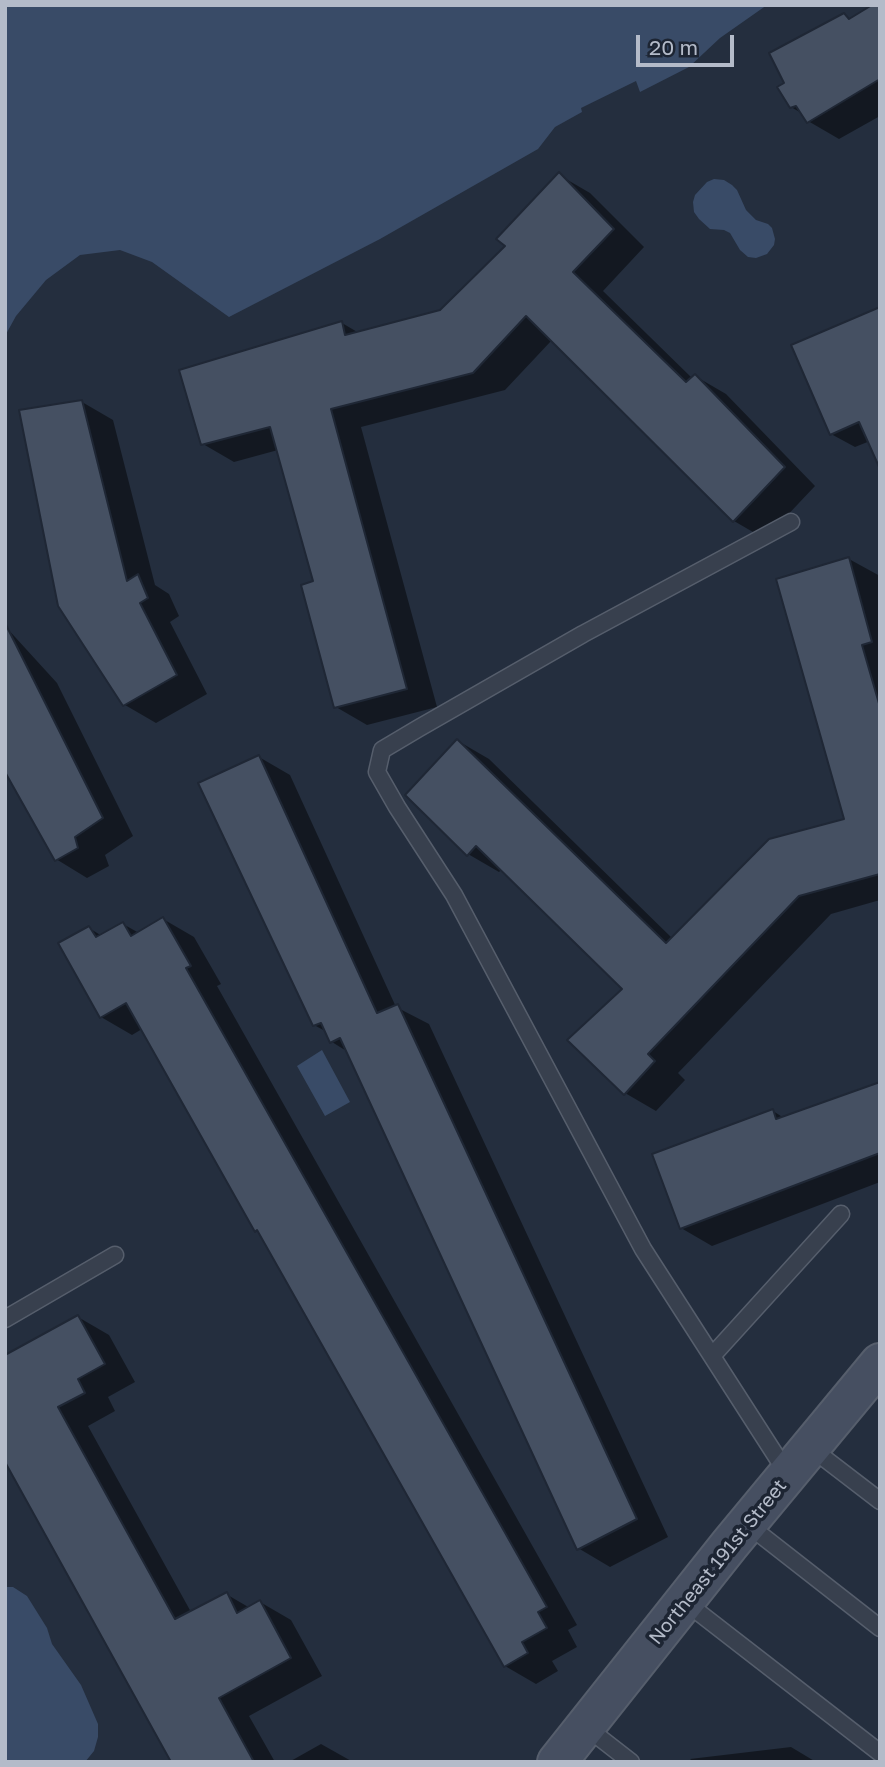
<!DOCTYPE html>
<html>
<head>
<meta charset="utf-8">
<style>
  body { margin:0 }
  #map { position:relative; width:885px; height:1767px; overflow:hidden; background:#242e3e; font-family:"Golos Text",sans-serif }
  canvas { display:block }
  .frame { position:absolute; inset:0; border:7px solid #b4bbc9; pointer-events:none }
  .scale { position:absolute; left:636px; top:35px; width:98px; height:32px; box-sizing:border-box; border:4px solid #b4bbc9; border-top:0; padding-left:9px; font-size:21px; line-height:24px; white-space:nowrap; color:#b4bbc9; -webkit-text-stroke:5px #1d2533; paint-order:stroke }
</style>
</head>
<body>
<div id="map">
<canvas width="885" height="1767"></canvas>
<div class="frame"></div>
<div class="scale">20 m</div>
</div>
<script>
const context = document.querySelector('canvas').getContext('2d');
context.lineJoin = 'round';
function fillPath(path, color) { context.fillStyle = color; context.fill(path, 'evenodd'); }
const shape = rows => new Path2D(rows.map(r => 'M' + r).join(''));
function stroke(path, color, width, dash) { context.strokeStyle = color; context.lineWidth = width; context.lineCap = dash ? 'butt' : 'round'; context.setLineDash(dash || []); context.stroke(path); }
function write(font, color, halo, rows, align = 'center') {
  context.font = font + ' "Golos Text",sans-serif'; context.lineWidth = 7; context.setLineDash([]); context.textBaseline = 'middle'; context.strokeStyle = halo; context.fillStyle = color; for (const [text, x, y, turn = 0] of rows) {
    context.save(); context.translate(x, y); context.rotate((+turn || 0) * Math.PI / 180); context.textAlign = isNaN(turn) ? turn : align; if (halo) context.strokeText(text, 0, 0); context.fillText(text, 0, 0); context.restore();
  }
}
const water = shape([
  [5,5,767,5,720,38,689,67,640,92,636,81,581,108,582,112,555,127,538,149,380,239,229,317,152,262,120,250,80,255,46,280,16,316,5,336],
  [714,179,724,180,732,185,737,190,746,210,756,220,768,224,772,228,775,239,774,245,767,254,756,258,748,257,740,250,730,233,724,230,710,229,699,219,694,212,693,202,695,195,707,182],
  [322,1050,350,1102,325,1116,297,1066],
  [5,1587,13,1587,27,1596,47,1628,52,1644,81,1685,98,1724,98,1737,94,1751,85,1762,5,1762]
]);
const shadow = shape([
  [880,5,880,116,839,139,808,121,803,114,791,107,786,84,844,15,852,20],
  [559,175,590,193,644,247,603,291,693,379,695,376,726,394,815,486,765,539,734,521,552,340,505,390,361,427,437,707,367,725,336,707,315,582,278,450,234,462,203,444,342,323,359,333,441,312,507,246],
  [880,309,870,441,855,447,831,434],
  [82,402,113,420,155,585,169,594,179,616,170,622,207,694,156,723,125,705],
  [849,559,880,576,880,900,831,914,678,1073,685,1080,656,1111,625,1093,624,989,502,869,499,872,468,854,458,741,489,759,673,939,846,820],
  [5,626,57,683,133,836,105,855,109,866,87,878,56,859],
  [259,757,290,775,396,1007,429,1024,668,1537,610,1567,578,1548,348,1052,332,1042,327,1032,314,1025],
  [163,919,194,937,221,984,217,986,577,1625,568,1630,577,1647,552,1661,558,1671,536,1684,505,1666,261,1234,256,1231,142,1029,132,1035,101,1017,89,928,102,936,123,924,139,933],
  [880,1084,880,1182,712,1246,681,1228,773,1111,784,1118],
  [78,1317,109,1335,135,1382,108,1397,115,1411,88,1426,191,1612,226,1594,250,1608,260,1602,291,1620,322,1676,249,1716,275,1762,173,1762,5,1459],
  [321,1744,353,1762,289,1762],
  [791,1747,816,1762,694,1762,690,1759]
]);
const building = shape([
  [872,5,880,5,880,79,807,123,796,106,790,108,777,87,784,83,769,53,844,13,849,19,872,5],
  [559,172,614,229,573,272,686,382,695,374,785,467,733,522,526,316,473,373,331,409,407,689,334,708,301,585,313,581,270,427,201,445,179,370,342,321,345,335,440,310,505,246,496,239,559,172],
  [880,307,880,469,859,422,830,435,791,345,880,307],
  [82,400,127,581,138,574,148,598,140,603,177,675,123,706,58,606,19,410,82,400],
  [849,557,872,642,862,645,880,707,880,874,799,896,648,1054,655,1061,624,1095,567,1040,622,989,476,846,467,856,405,795,457,739,666,943,769,839,844,819,776,579,849,557],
  [5,623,103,818,75,837,78,848,55,861,5,772,5,623],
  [259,755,377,1013,398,1004,637,1519,577,1550,340,1038,330,1043,321,1023,313,1026,198,783,259,755],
  [163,917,191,966,186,968,547,1607,538,1612,547,1628,522,1642,528,1653,504,1667,257,1230,255,1232,126,1003,100,1018,58,943,89,926,96,937,123,922,131,936,163,917],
  [880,1082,880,1153,680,1229,652,1154,773,1109,776,1119,880,1082],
  [78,1315,105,1364,78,1379,85,1393,58,1407,175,1619,227,1592,237,1613,260,1600,291,1658,219,1698,254,1762,171,1762,5,1462,5,1355,78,1315]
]);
const lane = shape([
  [5,1319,115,1255],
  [712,1356,841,1214],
  [811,1448,880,1501],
  [787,1473,643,1249,454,895,397,807,377,772,382,750,419,728,583,634,791,522],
  [747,1524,880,1628],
  [684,1601,880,1753],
  [586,1727,631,1762]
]);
const secondary = shape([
  [557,1762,730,1544,880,1363]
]);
const streetNames = [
  ["Northeast 191st Street",718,1562,-51]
];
fillPath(water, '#394b67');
fillPath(shadow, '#0007');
fillPath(building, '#455062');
stroke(building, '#1f2735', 2);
stroke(lane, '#565e6c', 19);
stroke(secondary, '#565e6c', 42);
stroke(lane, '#38404e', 16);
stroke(secondary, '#464f61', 38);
write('19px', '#b4bbc9', '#1d2533', streetNames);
</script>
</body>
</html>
